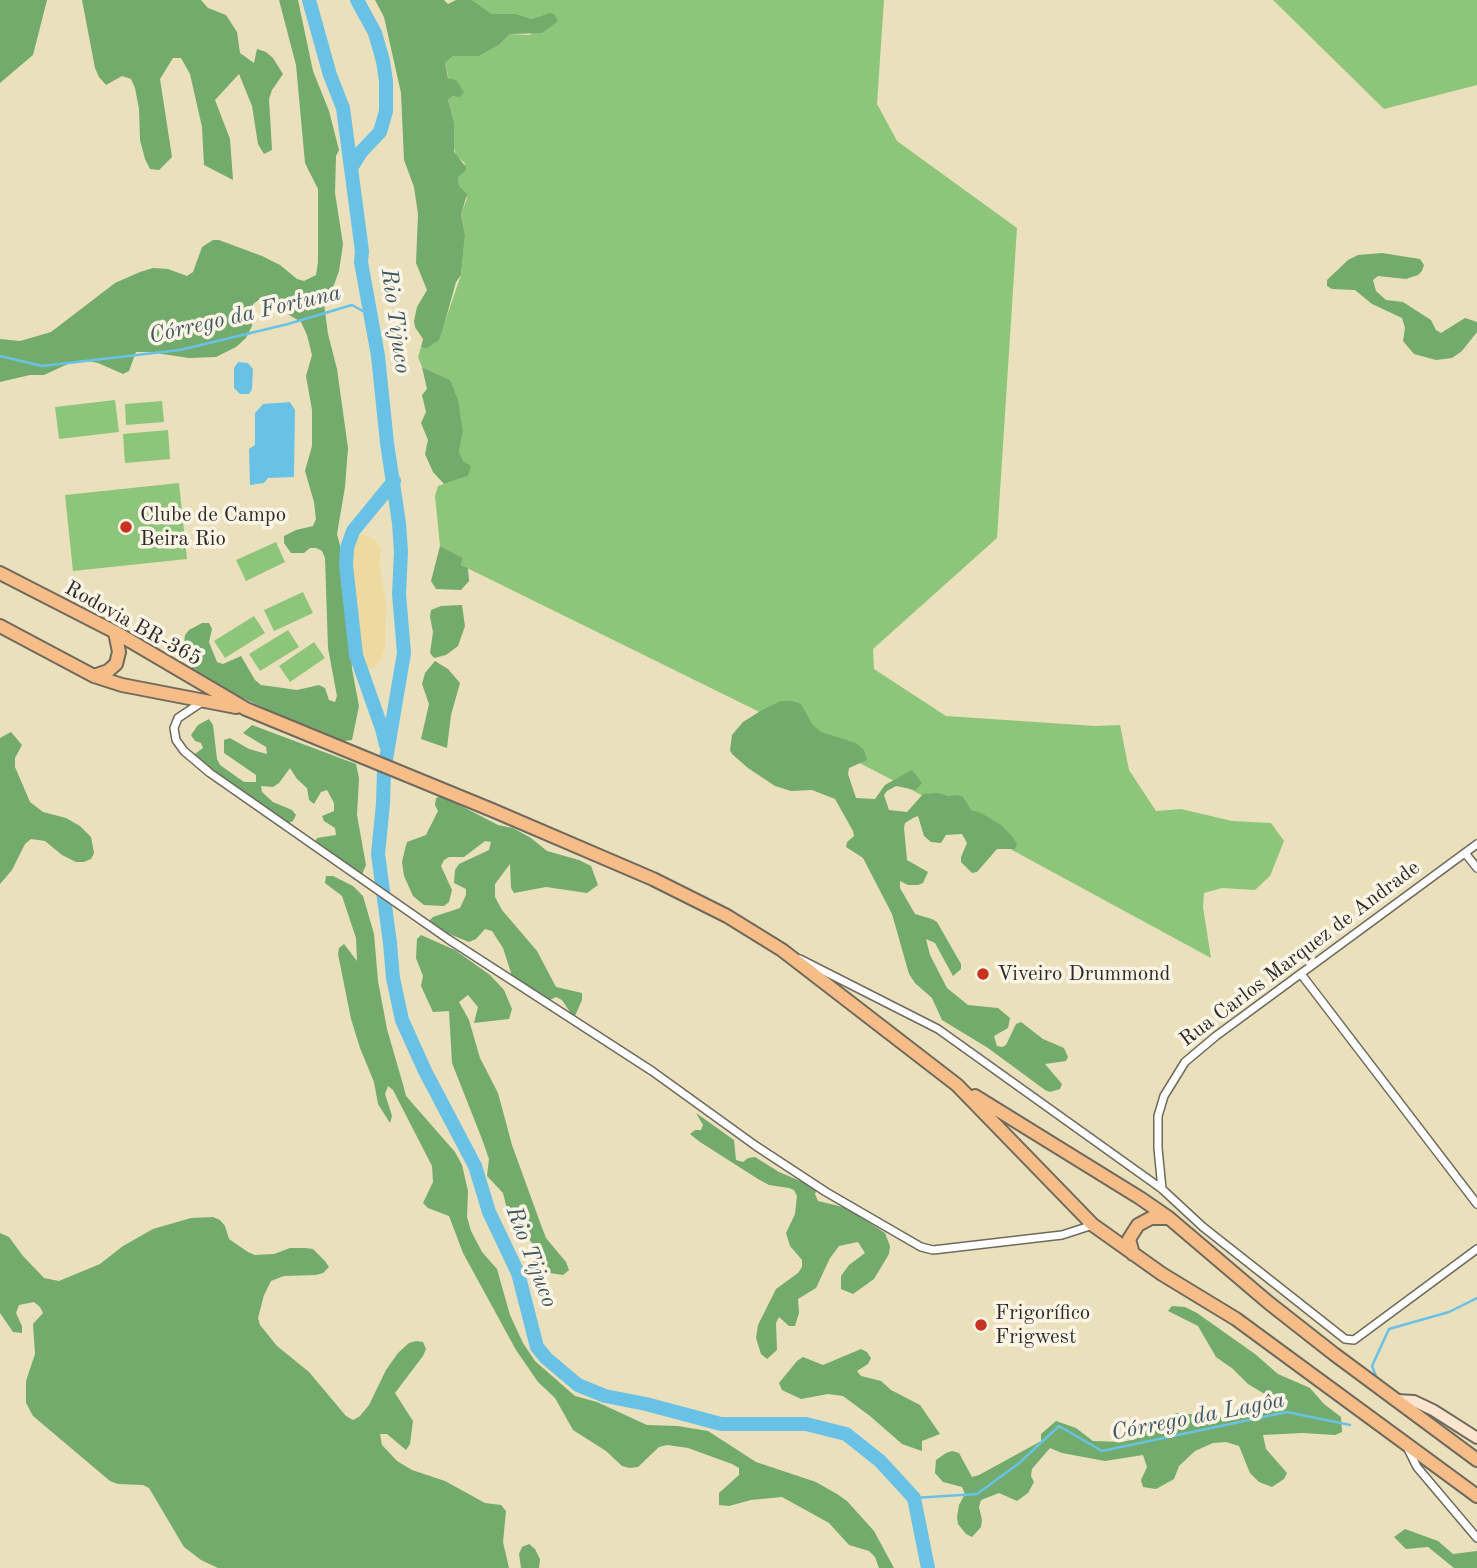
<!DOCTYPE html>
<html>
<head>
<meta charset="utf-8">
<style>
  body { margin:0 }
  canvas { display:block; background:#eae0bc }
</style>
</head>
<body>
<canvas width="1477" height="1568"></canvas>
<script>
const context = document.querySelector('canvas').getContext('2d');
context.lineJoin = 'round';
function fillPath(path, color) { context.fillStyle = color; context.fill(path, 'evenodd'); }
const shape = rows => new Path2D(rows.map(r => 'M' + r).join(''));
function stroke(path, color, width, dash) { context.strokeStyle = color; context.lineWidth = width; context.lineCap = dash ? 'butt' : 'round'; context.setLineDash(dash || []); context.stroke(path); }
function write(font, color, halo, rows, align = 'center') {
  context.font = font + ' "Old Standard TT",serif'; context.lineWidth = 7; context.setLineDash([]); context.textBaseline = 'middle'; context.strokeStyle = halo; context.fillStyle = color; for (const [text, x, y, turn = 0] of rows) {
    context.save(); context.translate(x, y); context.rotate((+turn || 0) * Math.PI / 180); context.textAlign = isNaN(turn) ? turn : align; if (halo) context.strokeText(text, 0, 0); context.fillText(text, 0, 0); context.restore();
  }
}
const green = shape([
  [472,0,884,0,877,104,897,141,1017,228,997,538,873,649,874,669,946,716,1095,726,1120,725,1129,770,1156,811,1181,809,1232,821,1271,823,1284,841,1270,876,1255,890,1222,888,1204,893,1203,907,1211,958,1001,844,987,829,788,726,461,565,463,558,440,546,435,496,438,486,468,476,459,452,463,432,450,380,422,367,418,357,421,347,426,349,439,339,461,275,465,235,461,215,467,198,459,186,458,178,463,173,465,163,456,156,453,144,454,122,448,100,453,96,445,63,453,56,479,56,499,45,510,34,530,35,547,14,531,19,517,14,492,14],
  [1273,0,1477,0,1477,85,1384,109],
  [115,400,119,432,59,439,55,407],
  [162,401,164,422,126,425,125,404],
  [168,430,170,459,125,463,123,434],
  [179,483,187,559,73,571,65,495],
  [276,542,285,562,246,581,236,560],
  [303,592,313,613,274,631,264,610],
  [254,616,265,633,225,658,214,641],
  [288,630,299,647,260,671,249,654],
  [314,642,325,658,290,682,279,666]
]);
const forest = shape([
  [0,0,47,0,33,55,0,83],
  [82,0,201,0,208,8,226,15,237,32,240,53,254,63,257,49,266,52,273,58,283,74,272,90,269,99,272,150,264,154,258,144,252,106,239,74,215,100,230,139,233,180,204,165,202,127,190,74,181,58,173,58,160,79,172,157,159,170,150,169,145,159,140,140,139,109,135,88,131,79,122,76,106,85,99,77,95,68],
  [279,0,298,0,313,71,329,111,339,150,336,156,335,193,343,244,339,271,331,293,324,304,328,334,337,369,348,448,345,487,337,534,344,561,350,618,352,669,359,706,352,740,344,741,280,716,194,674,192,668,194,661,184,643,185,635,189,630,202,623,209,623,212,629,209,642,217,662,223,664,241,656,255,680,261,685,297,690,319,685,325,688,329,700,335,702,337,696,328,648,325,558,322,551,316,548,310,548,304,553,291,553,284,543,284,536,296,530,313,526,316,519,314,502,305,471,312,446,312,410,306,376,312,355,307,335,301,322,279,309,270,299,263,297,253,304,252,326,246,338,236,347,216,357,189,358,149,352,136,352,129,371,123,374,98,363,83,360,70,363,44,375,30,375,0,382,0,339,20,341,51,332,115,283,140,272,153,268,168,269,187,276,193,272,202,247,213,240,219,240,262,256,280,265,297,279,304,281,316,275,318,262,318,189,305,163,296,65],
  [375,0,444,0,448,4,456,0,472,0,492,14,517,14,531,19,550,13,554,14,558,21,542,33,510,34,499,45,479,56,453,56,445,63,448,78,456,80,464,92,460,97,453,96,448,100,454,122,454,152,466,167,466,170,458,178,459,186,467,194,461,215,465,235,461,275,456,282,444,325,439,340,426,349,421,347,423,339,415,327,414,321,417,307,427,290,416,263,418,214,414,187,404,160,401,93,384,17],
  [1382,253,1420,259,1424,265,1422,271,1418,275,1406,279,1378,276,1373,280,1376,291,1386,300,1403,302,1431,320,1436,330,1441,333,1465,318,1477,322,1477,332,1462,351,1452,358,1436,360,1414,354,1403,341,1405,328,1402,318,1372,304,1355,290,1332,289,1327,286,1327,280,1348,260,1358,255],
  [422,367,450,380,458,400,463,432,459,452,463,461,471,466,468,476,444,484,433,472,425,454,428,440,421,423,426,412,422,395,427,389],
  [440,546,463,558,461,565,468,568,469,581,461,590,436,589,431,581],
  [462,605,465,626,458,646,446,655,434,658,430,653,433,632,430,617,431,610,441,606],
  [435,661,448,669,460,683,451,715,447,748,421,739,429,704,422,684,425,673],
  [781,701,792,701,801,704,812,724,821,732,856,743,864,750,867,760,849,768,848,774,856,798,875,799,885,785,912,770,922,783,916,790,896,786,887,791,884,795,889,810,907,812,923,794,938,793,948,796,958,795,963,797,971,810,981,813,1001,825,1012,836,1017,844,1015,849,997,849,977,872,972,873,961,862,961,857,967,843,962,834,946,835,941,843,931,842,924,836,918,816,913,818,905,823,904,828,907,860,928,872,923,883,918,885,908,885,900,881,900,888,915,914,932,919,937,922,961,964,961,969,953,976,935,943,926,939,930,955,947,988,968,1005,998,1008,1010,1018,1008,1028,994,1036,997,1046,1002,1047,1006,1045,1016,1024,1021,1022,1043,1039,1064,1048,1068,1057,1066,1061,1045,1064,1062,1084,1060,1089,1050,1092,1045,1090,988,1048,942,1020,932,998,915,983,909,974,892,914,863,858,846,847,847,842,854,836,853,831,835,799,812,790,791,791,775,786,748,768,732,754,730,750,732,735,743,722,762,710],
  [209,719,213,725,217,759,220,765,244,782,256,782,256,775,224,753,224,740,230,738,249,749,267,754,266,747,243,733,252,725,356,764,359,778,357,815,366,865,361,877,314,844,317,838,336,835,335,828,324,821,322,816,334,811,334,803,327,790,321,792,314,804,309,800,307,788,297,779,290,768,279,783,273,787,261,786,262,792,273,802,292,810,296,815,293,821,287,824,192,756,203,748,201,743,195,741,191,735,198,725],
  [11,732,22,745,15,758,15,767,30,802,43,812,66,818,80,826,91,837,94,853,91,859,84,862,76,862,62,855,45,841,31,839,25,844,12,870,0,884,0,738],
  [442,796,498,825,513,828,531,838,547,851,579,860,591,866,598,885,587,893,546,887,514,893,511,888,510,864,495,884,495,897,502,910,537,951,556,987,582,993,582,1000,574,1018,562,1000,556,997,544,1003,512,976,503,948,492,931,485,929,476,939,469,942,432,927,429,921,433,917,460,908,466,895,466,889,454,883,455,870,459,864,489,850,491,842,485,841,464,857,449,857,444,860,441,866,452,890,449,902,444,906,424,905,413,896,404,876,402,862,405,849,407,842,426,835,438,811,435,805,436,798],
  [326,876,333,876,353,886,363,896,374,934,378,981,387,1029,404,1088,406,1096,455,1152,462,1165,468,1191,467,1217,471,1231,482,1252,497,1269,510,1315,523,1343,535,1361,575,1396,597,1402,647,1425,678,1426,708,1431,756,1462,816,1482,837,1494,847,1501,874,1531,894,1568,879,1568,875,1557,869,1551,849,1545,829,1523,782,1497,751,1500,729,1506,719,1505,719,1493,739,1475,739,1468,732,1464,688,1448,667,1445,659,1447,638,1467,630,1468,622,1466,606,1451,573,1430,555,1398,538,1382,516,1350,463,1253,449,1216,428,1208,423,1203,433,1182,432,1166,393,1090,388,1086,385,1094,392,1116,390,1123,378,1104,374,1082,360,1048,351,1019,338,954,339,948,344,944,357,961,356,938,342,896,325,883],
  [421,935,455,950,490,975,504,990,512,1009,509,1019,474,1023,478,1007,468,995,459,1002,469,1020,480,1058,498,1093,512,1145,541,1225,546,1238,566,1262,569,1270,563,1275,550,1273,537,1250,507,1209,503,1193,487,1176,489,1159,482,1139,452,1063,449,1011,433,1012,421,986,423,976,416,958,417,939],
  [696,1113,734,1140,736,1160,743,1162,748,1158,755,1157,779,1172,817,1188,815,1194,818,1201,847,1208,885,1233,890,1246,889,1254,874,1279,853,1294,841,1289,841,1276,849,1265,865,1253,858,1242,839,1246,830,1258,816,1288,798,1299,799,1313,795,1326,789,1326,779,1317,776,1323,777,1350,767,1359,761,1354,756,1338,758,1325,776,1289,798,1273,802,1267,802,1260,790,1246,786,1233,795,1214,797,1196,794,1190,789,1188,769,1185,758,1179,700,1142,690,1134,695,1130,701,1130,703,1125],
  [213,1217,220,1220,225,1226,229,1239,248,1252,255,1255,274,1254,290,1248,305,1248,313,1249,325,1261,329,1267,323,1273,316,1275,284,1276,271,1281,264,1295,258,1318,260,1325,277,1346,309,1372,346,1416,353,1420,360,1416,369,1405,386,1370,398,1353,409,1343,416,1341,423,1342,426,1349,423,1356,395,1393,413,1421,410,1444,406,1450,387,1434,380,1434,382,1445,397,1461,412,1470,445,1481,485,1503,501,1505,506,1511,503,1542,509,1568,218,1568,201,1560,184,1547,149,1488,143,1485,118,1484,110,1481,33,1416,26,1403,26,1381,35,1354,33,1324,43,1313,40,1307,34,1302,19,1305,16,1313,22,1326,22,1333,13,1332,0,1313,0,1233,9,1237,23,1256,44,1278,59,1281,100,1264,123,1246,153,1229,191,1218],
  [1172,1306,1185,1307,1197,1313,1255,1354,1278,1374,1310,1388,1324,1404,1341,1417,1342,1432,1335,1435,1302,1433,1263,1435,1266,1449,1287,1473,1284,1479,1272,1487,1259,1482,1250,1473,1239,1446,1226,1442,1213,1443,1195,1451,1179,1466,1174,1479,1156,1489,1143,1487,1141,1480,1147,1467,1143,1455,1105,1461,1062,1453,1050,1448,1032,1469,1031,1476,1034,1482,1028,1493,1017,1501,999,1493,981,1500,979,1507,982,1520,981,1527,972,1537,966,1534,958,1524,957,1517,959,1505,965,1494,962,1487,943,1482,935,1473,936,1460,946,1453,952,1451,959,1453,972,1477,979,1475,1041,1441,1041,1434,1056,1421,1076,1428,1093,1441,1122,1442,1136,1439,1148,1429,1176,1413,1228,1417,1259,1415,1272,1409,1273,1401,1268,1396,1248,1384,1233,1369,1216,1357,1198,1326,1168,1311],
  [861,1349,867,1352,871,1358,868,1364,857,1371,861,1376,881,1381,891,1390,920,1405,940,1434,922,1441,922,1451,902,1444,870,1416,843,1396,828,1394,801,1399,782,1390,779,1383,797,1361,803,1357,823,1365],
  [1405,1529,1438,1541,1453,1554,1477,1551,1477,1568,1454,1568,1428,1547,1406,1549,1394,1537],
  [529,1544,535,1549,540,1559,539,1568,521,1568,519,1554,522,1547]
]);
const sand = shape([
  [363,534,375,540,381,549,379,563,386,602,385,648,379,663,373,668,364,667,361,657,348,573,352,545,357,536]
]);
const water = shape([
  [238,362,248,363,253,369,252,389,249,394,240,394,234,388,234,368],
  [290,402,295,410,294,477,268,478,264,483,250,485,249,449,255,445,255,413,263,404]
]);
const stream = shape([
  [0,356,42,366,180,350,288,324,352,305,370,315],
  [1378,1381,1372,1366,1389,1329,1449,1312,1477,1298],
  [914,1498,977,1494,1018,1464,1059,1426,1102,1451,1287,1412,1350,1425]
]);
const river = shape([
  [309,0,330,75,343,108,362,251,361,262,378,356,387,443,399,523,401,552,399,594,404,653,384,771,383,804,378,854,390,943,393,978,402,1020,425,1071,475,1166,489,1212,518,1273,537,1347,546,1358,578,1385,605,1396,646,1404,721,1424,806,1424,846,1434,880,1461,914,1498,928,1568],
  [351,168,361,152,380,132,386,111,386,81,383,61,375,33,357,0],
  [386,745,382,729,356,655,346,565,347,548,353,531,394,481]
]);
const street = shape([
  [202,702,178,718,174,728,176,740,184,751,210,773,448,939,652,1071,756,1146,826,1192,921,1247,933,1250,1062,1235,1093,1225],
  [1465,853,1477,868],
  [800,959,938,1029,1162,1189,1203,1227,1345,1339,1354,1340,1477,1249],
  [1301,974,1477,1204],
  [1162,1189,1158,1148,1158,1116,1164,1096,1185,1062,1216,1036,1477,844],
  [1407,1447,1417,1467,1477,1538]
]);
const secondary = shape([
  [1396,1400,1414,1401,1433,1410,1477,1438]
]);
const primary = shape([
  [0,573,115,632,246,709,492,810,653,879,727,916,782,950,957,1085,1093,1225,1162,1274,1236,1319,1477,1496],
  [0,626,94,676,122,685,236,707],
  [94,676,108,671,116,664,119,652,115,632],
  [975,1096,1140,1198,1169,1218,1269,1303,1334,1354,1477,1460],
  [1133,1254,1129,1239,1138,1225,1151,1218,1169,1218]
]);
const markers = [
  [126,527,7,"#c8321e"],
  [983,974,7,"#c8321e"],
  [981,1325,7,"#c8321e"]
];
const poiNames = [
  ["Clube de Campo",140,515],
  ["Beira Rio",140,539],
  ["Viveiro Drummond",997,974],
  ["Frigorífico",995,1313],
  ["Frigwest",995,1337]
];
const streetNames = [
  ["Rodovia BR-365",133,624,29],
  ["Rua Carlos Marquez de Andrade",1300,954,-37]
];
const waterNames = [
  ["Córrego da Fortuna",245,315,-13],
  ["Rio Tijuco",395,321,82],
  ["Rio Tijuco",531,1257,69],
  ["Córrego da Lagôa",1198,1417,-11]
];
fillPath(green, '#8dc67b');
fillPath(forest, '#72ab6b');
fillPath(sand, '#eeda9e');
fillPath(water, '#69c2e6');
stroke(stream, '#69c2e6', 2.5);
stroke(river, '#69c2e6', 14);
stroke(street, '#6e6a5e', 10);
stroke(secondary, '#6e6a5e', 14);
stroke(primary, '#6e6a5e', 16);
stroke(street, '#fff', 7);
stroke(secondary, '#fce5cf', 10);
stroke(primary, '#f7bd88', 12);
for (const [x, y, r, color] of markers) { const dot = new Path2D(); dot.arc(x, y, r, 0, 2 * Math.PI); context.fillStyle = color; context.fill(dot); stroke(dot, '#fcf5e5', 2.5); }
write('21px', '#2b2b2b', '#fcf5e5', poiNames, 'left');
write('21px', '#2b2b2b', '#fcf5e5', streetNames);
write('italic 23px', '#3e5863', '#fcf5e5', waterNames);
</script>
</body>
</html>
